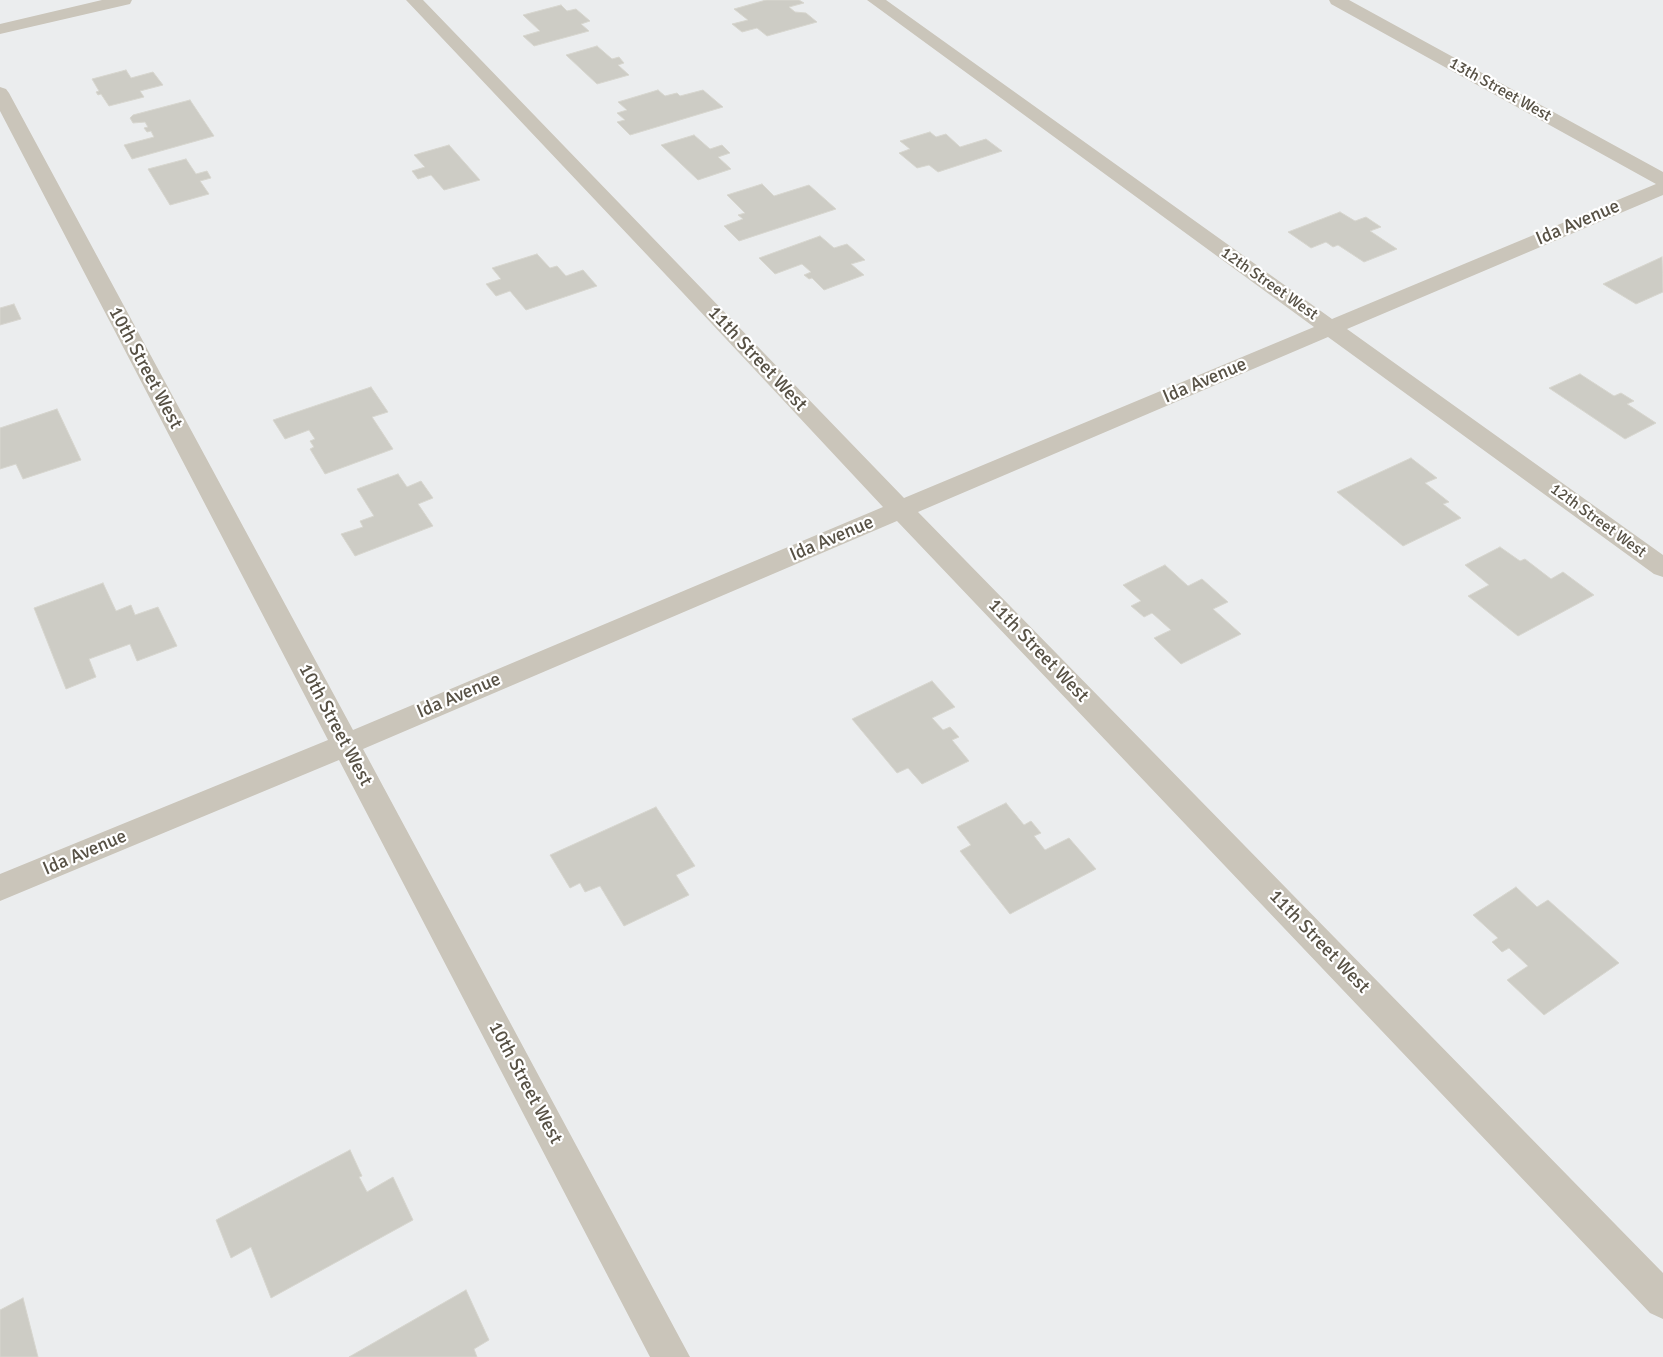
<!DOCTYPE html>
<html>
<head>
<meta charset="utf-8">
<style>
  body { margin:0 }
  canvas { display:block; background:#ebedee }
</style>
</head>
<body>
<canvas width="1663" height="1357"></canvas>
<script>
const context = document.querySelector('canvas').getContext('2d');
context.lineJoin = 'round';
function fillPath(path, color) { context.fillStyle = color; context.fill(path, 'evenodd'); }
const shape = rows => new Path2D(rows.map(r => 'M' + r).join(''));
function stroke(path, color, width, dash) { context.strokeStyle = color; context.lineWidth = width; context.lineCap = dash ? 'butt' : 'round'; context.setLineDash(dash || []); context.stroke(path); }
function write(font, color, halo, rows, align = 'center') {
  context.font = font + ' Signika,sans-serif'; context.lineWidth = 4.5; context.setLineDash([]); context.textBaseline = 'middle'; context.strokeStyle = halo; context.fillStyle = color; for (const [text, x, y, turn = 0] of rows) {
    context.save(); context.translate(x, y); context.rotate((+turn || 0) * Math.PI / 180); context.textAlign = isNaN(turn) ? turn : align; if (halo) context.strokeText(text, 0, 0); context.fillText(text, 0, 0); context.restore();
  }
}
const building = shape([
  [766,0,799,0,804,3,789,7,795,12,806,13,817,22,767,36,757,28,742,32,732,24,748,20,734,9,766,0],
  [561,5,567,11,576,9,590,21,581,24,589,31,534,46,523,36,540,31,523,15,561,5],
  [597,46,612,59,619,57,624,63,618,65,629,75,597,84,566,55,597,46],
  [126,70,131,78,153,72,163,85,140,91,144,97,109,106,101,94,98,95,96,92,99,91,92,79,126,70],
  [658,90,665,96,677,93,680,96,703,90,723,107,630,135,617,122,625,120,617,113,627,110,618,102,658,90],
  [190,100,214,136,132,159,124,145,154,137,151,131,147,132,144,128,148,127,145,122,133,123,130,118,133,115,190,100],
  [930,132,936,137,946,134,960,147,986,139,1002,151,938,172,929,165,917,168,899,153,910,149,900,141,930,132],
  [694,135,710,149,722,145,730,153,718,157,731,169,698,180,661,145,694,135],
  [449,145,480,180,444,190,431,175,418,179,412,171,425,167,414,155,449,145],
  [186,159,196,174,207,171,211,178,200,181,209,194,170,205,148,169,186,159],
  [762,184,774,196,809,185,836,209,739,241,724,226,743,219,738,215,745,213,727,195,762,184],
  [1340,212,1355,221,1366,217,1381,227,1370,231,1397,249,1364,262,1338,245,1333,247,1326,242,1311,248,1288,232,1340,212],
  [820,236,834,248,847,244,865,260,851,264,864,275,824,290,812,278,809,279,804,275,811,272,802,264,775,274,759,258,820,236],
  [537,254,550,268,557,266,566,276,583,270,597,286,526,310,510,291,496,296,486,284,501,279,492,268,537,254],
  [1662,257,1663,292,1636,304,1603,284,1662,257],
  [14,304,21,319,0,325,0,308,14,304],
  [1580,374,1614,396,1621,393,1634,401,1627,404,1656,423,1625,439,1549,388,1580,374],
  [371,387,388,412,372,417,393,449,325,474,310,449,314,447,310,441,315,439,309,430,285,439,273,420,371,387],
  [57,409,81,460,23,479,16,464,0,469,0,428,57,409],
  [1411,458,1437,478,1425,483,1449,502,1443,504,1461,518,1403,546,1337,492,1411,458],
  [398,474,407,487,421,481,433,498,418,504,433,526,355,556,341,534,363,527,360,521,374,516,357,489,398,474],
  [1500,547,1520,561,1525,559,1551,579,1563,572,1594,595,1518,636,1468,596,1489,585,1465,565,1500,547],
  [1165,565,1188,586,1202,579,1228,602,1213,609,1241,634,1181,664,1154,638,1171,630,1152,613,1144,617,1131,606,1141,601,1123,585,1165,565],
  [103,583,116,611,131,605,135,615,158,607,177,646,137,661,130,644,89,659,96,677,66,689,34,608,103,583],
  [932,681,955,707,932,718,943,730,950,727,959,737,952,740,969,761,922,784,908,768,897,773,852,719,932,681],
  [1006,803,1024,825,1031,821,1041,833,1034,836,1045,850,1069,838,1096,869,1010,914,960,851,971,845,957,827,1006,803],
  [656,807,695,866,676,875,689,895,624,926,600,886,585,892,580,883,570,888,550,855,656,807],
  [1516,887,1537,907,1548,900,1619,963,1544,1015,1507,980,1528,966,1509,948,1502,952,1492,942,1498,938,1473,915,1516,887],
  [350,1150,362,1176,359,1177,367,1192,393,1177,413,1220,271,1298,251,1247,231,1258,216,1220,350,1150],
  [466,1290,489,1340,474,1349,477,1357,349,1357,466,1290],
  [23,1298,38,1357,0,1357,0,1310,23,1298]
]);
const minor = shape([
  [102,0,132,0,130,4,0,34,0,24,102,0],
  [406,0,423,0,904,498,1314,327,867,0,886,0,1332,319,1656,184,1331,4,1329,0,1349,0,1663,172,1663,195,1347,329,1663,555,1663,577,1654,574,1328,337,918,512,1663,1273,1663,1319,1650,1313,897,521,363,749,690,1357,650,1357,339,760,0,901,0,874,328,740,0,111,0,87,6,89,9,93,353,730,883,507,683,293,406,0]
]);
const farStreetnames = [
  ["13th Street West",1500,90,29],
  ["12th Street West",1269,284,35],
  ["12th Street West",1598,521,36]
];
const streetNames = [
  ["Ida Avenue",1578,223,-23],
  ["11th Street West",757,359,47],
  ["10th Street West",145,368,62],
  ["Ida Avenue",1205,381,-23],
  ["Ida Avenue",832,539,-23],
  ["11th Street West",1038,651,46],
  ["Ida Avenue",459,696,-23],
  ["10th Street West",335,725,62],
  ["Ida Avenue",85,853,-23],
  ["11th Street West",1319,942,46],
  ["10th Street West",525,1083,62]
];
fillPath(building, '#cdccc5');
stroke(building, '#d7d6cf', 1);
fillPath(minor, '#cac5ba');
write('16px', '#575145', '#fff', farStreetnames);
write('19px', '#575145', '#fff', streetNames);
</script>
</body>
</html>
